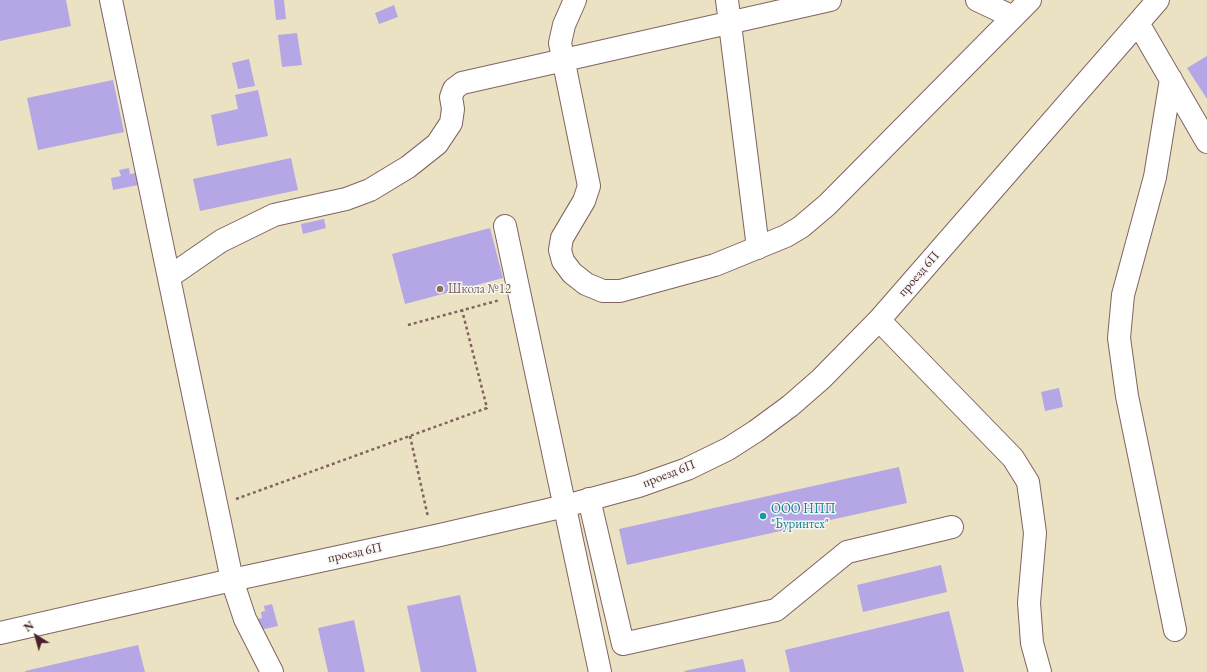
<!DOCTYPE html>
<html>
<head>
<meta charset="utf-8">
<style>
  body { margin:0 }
  #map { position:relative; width:1207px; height:672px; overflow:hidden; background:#ebe2c3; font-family:"EB Garamond",serif }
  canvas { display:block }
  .north { position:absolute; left:16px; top:616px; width:40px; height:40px; -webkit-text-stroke:3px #f6f6f2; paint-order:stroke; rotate:323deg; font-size:11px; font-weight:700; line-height:16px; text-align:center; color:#4a1f2b }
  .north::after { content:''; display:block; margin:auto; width:14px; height:18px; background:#4a1f2b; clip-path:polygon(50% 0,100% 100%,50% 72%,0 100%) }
</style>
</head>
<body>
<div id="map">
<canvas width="1207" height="672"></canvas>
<div class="north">N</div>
</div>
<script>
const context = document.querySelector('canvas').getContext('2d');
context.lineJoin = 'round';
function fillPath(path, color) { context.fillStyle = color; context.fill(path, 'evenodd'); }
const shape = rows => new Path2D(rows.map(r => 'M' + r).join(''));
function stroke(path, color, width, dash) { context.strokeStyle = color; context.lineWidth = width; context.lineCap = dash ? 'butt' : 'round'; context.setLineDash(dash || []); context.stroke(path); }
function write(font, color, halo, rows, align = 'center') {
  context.font = font + ' "EB Garamond",serif'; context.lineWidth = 3; context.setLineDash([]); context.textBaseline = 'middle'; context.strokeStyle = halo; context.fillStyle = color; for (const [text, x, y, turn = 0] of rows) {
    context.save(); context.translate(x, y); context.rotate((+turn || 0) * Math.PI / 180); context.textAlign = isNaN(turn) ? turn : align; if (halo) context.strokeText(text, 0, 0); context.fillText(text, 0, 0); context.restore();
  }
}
const building = shape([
  [0,0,66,0,71,26,0,41],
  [274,0,284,0,286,19,276,20],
  [394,5,398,17,379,24,375,13],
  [297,33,302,65,282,67,278,35],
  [1207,56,1207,99,1187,68],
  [249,59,255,86,238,89,232,63],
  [113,80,124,132,38,150,27,98],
  [258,90,268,136,217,146,211,115,238,109,235,95],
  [291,158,298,190,200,211,193,179],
  [129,168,130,174,141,172,143,184,113,190,111,178,121,176,119,170],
  [324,219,326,228,303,234,301,224],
  [490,228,503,278,405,304,392,254],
  [1059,388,1063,407,1045,411,1041,392],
  [899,467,907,503,627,565,619,529],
  [941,565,947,592,863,612,857,585],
  [460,595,477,672,421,672,407,606],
  [272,604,278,626,260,630,257,619,262,618,261,612,265,611,264,606],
  [949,611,964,672,790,672,785,650],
  [354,620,365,672,328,672,318,628],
  [138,645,145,672,25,672,25,671],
  [743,659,746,672,685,672,684,671]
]);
const path = shape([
  [408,325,500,300],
  [410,436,428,517],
  [236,499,487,408,462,310]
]);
const minor = shape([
  [111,0,232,580,245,619,272,672],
  [575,0,564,25,560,43,589,186,584,201,562,238,560,250,563,261,572,273,586,284,603,291,620,291,715,265,786,236,801,227,827,205,1030,0],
  [727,0,758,248],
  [977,0,1013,17],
  [1138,23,1207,142],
  [1171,79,1155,177,1123,295,1119,338,1127,396,1175,630],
  [505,226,600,672],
  [169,277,221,241,274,215,346,199,370,190,408,167,437,144,451,123,453,109,451,97,454,89,462,83,830,0],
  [879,320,1013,458,1028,482,1035,533,1029,603,1032,643,1040,672],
  [589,499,623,644,776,610,847,552,952,527],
  [0,633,232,580,440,535,565,506,639,486,687,469,728,449,756,431,790,406,821,379,879,320,1158,0]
]);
const markers = [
  [440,289,4,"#8d6e63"],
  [763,516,4,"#0f9aa8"]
];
const streetNames = [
  ["проезд 6П",919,274,-49],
  ["проезд 6П",669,474,-21],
  ["проезд 6П",355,553,-12]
];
const educationNames = [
  ["Школа №12",448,289]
];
const cultureNames = [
  ["ООО НПП",771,509],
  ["\"Буринтех\"",771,524]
];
fillPath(building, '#b5a6e6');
stroke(minor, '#826360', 24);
stroke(path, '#826360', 2.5, [3, 3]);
stroke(minor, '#fff', 22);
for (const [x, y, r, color] of markers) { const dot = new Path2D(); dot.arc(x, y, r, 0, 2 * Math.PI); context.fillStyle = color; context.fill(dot); stroke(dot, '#f6f6f2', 1.5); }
write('13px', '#4a1f2b', '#f6f6f2', streetNames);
write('13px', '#785e54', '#f6f6f2', educationNames, 'left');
write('13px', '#0d838f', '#f6f6f2', cultureNames, 'left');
</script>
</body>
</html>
